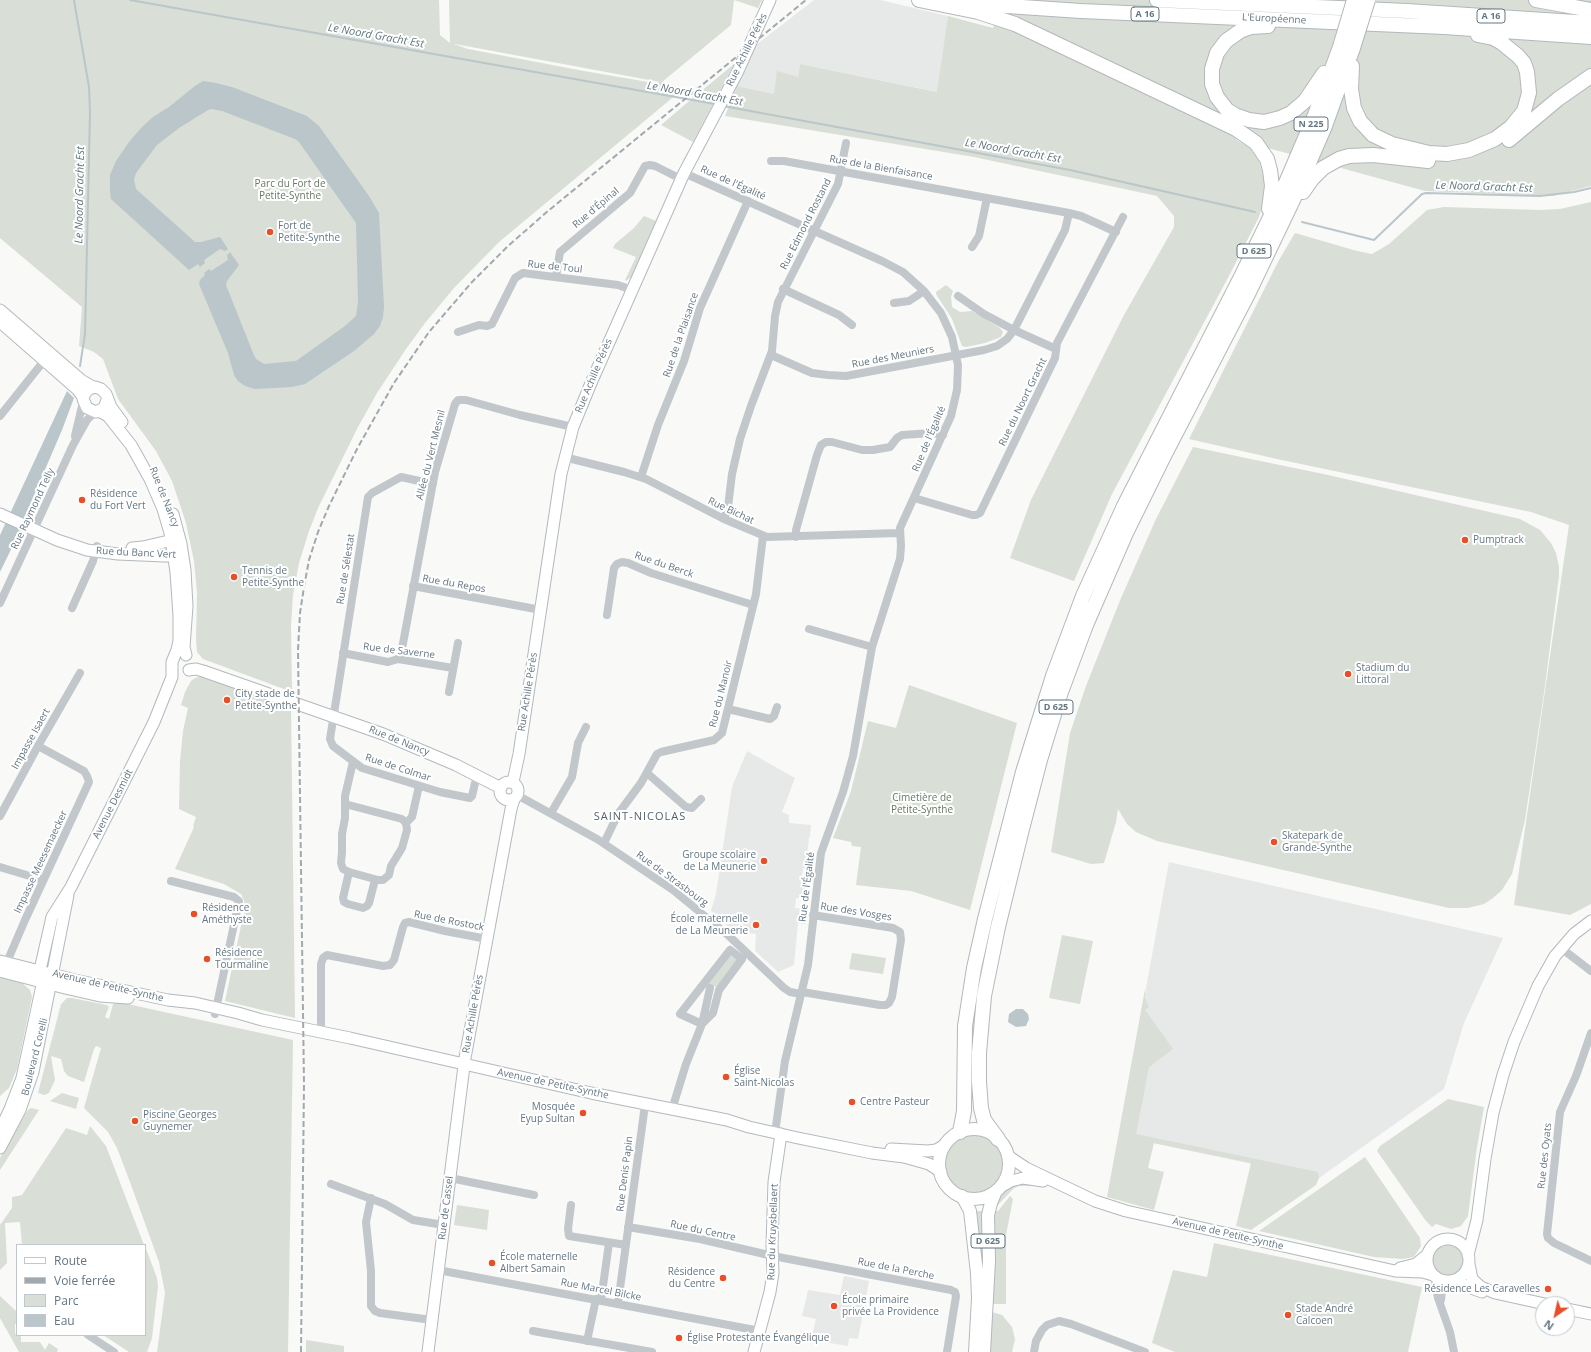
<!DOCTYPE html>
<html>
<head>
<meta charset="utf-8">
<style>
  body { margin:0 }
  #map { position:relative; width:1591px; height:1352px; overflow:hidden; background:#f9f9f7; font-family:"Open Sans",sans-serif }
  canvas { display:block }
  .legend { position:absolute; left:16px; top:1244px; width:130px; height:92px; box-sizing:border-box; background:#fff; border:1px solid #c1c8cd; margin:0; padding:5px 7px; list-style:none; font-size:12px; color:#647682 }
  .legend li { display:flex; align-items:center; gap:8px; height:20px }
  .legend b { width:20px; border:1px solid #c1c8cd }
  .north { position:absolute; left:1535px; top:1296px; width:40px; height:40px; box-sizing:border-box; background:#fff; border:1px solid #c1c8cd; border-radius:50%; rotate:214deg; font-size:11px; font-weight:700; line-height:16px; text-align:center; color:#647682 }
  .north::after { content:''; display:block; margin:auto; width:14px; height:18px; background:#e74f29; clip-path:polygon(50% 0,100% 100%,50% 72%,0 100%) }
</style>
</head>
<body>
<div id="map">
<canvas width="1591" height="1352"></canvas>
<ul class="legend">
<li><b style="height:5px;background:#fff"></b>Route</li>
<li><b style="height:5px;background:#a1a9af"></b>Voie ferrée</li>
<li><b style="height:11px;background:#d9ded6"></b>Parc</li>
<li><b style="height:11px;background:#bac6ca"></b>Eau</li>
</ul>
<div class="north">N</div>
</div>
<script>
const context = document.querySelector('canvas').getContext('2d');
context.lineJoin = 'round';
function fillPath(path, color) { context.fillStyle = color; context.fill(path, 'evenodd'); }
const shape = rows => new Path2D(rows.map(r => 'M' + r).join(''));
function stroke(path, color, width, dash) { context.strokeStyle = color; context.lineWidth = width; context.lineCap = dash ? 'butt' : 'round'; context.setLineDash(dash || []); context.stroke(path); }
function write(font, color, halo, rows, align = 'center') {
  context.font = font + ' "Open Sans",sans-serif'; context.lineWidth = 4; context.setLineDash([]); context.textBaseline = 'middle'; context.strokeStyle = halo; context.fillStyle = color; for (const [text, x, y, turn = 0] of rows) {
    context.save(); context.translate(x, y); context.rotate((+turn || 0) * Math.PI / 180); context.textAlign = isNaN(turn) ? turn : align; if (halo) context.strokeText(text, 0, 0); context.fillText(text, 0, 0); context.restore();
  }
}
const built = shape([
  [814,0,880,0,948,16,938,92,800,64,798,77,774,94,737,86,756,45],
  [747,751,795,778,782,812,789,815,789,823,811,825,810,837,809,837,806,869,803,868,802,876,800,876,804,878,803,881,799,881,801,882,801,886,804,887,803,898,796,898,795,908,807,910,806,924,798,923,794,965,778,972,755,951,756,934,733,931,711,911,716,894,732,787],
  [1169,862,1503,938,1464,1023,1444,1089,1319,1178,1119,1136],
  [844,1276,869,1281,858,1339,849,1338,848,1346,811,1340,816,1319,802,1316,808,1290,840,1295]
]);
const green = shape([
  [0,0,439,0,440,35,450,43,449,0,762,0,758,8,734,0,731,25,662,82,683,89,499,242,454,288,425,323,406,349,377,393,358,427,318,508,309,531,299,563,293,595,291,626,292,692,203,659,197,652,196,640,197,593,194,561,186,523,172,481,156,451,118,399,103,359,94,352,79,346,82,307,0,238],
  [454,44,455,44,660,82,654,83,584,71,468,49],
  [1002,0,1591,0,1591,186,1553,196,1425,191,1235,139,1250,148,1259,161,1264,178,1266,194,1259,217,1230,274,1112,494,1074,581,1010,558,1031,500,1124,315,1174,227,1174,216,1157,196,974,157,725,116,737,86,774,94,777,71,798,77,800,64,937,92,948,16,993,28],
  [734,64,693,142,661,125,694,97],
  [1591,202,1591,904,1570,915,1514,905,1569,525,1531,512,1277,459,1189,439,1279,260,1295,233,1357,251,1372,254,1389,244,1427,210,1444,207,1540,210,1560,209],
  [644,216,656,221,631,277,626,281,625,280,636,257,613,248,615,244,634,228],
  [946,285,953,291,951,297,952,307,960,312,972,311,1000,328,1003,332,1001,337,985,343,966,347,962,346,952,319,936,294,936,292],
  [1193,447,1328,475,1520,519,1540,530,1551,543,1556,553,1559,567,1559,576,1544,693,1525,820,1512,874,1502,890,1493,898,1484,904,1468,908,1449,908,1157,841,1136,832,1127,824,1118,809,1116,822,1104,863,1091,864,1051,852,1070,733,1086,686,1121,598,1156,519],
  [201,676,291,708,295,1018,225,1001,245,907,244,900,241,894,224,884,175,869,194,827,193,826,196,817,179,809,180,761,183,731,188,708,181,705,185,692,191,681,195,678],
  [909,685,1017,723,970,910,911,891,856,885,861,847,852,846,851,842,833,838,851,791,868,721,896,728],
  [1062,935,1093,941,1080,1004,1049,998],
  [852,953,886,958,883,974,849,969],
  [729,955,738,961,718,987,706,985],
  [0,975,21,982,30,990,32,997,17,1069,9,1088,0,1096],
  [1145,989,1145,998,1149,1007,1145,1010,1173,1049,1149,1067,1136,1134,1318,1172,1319,1178,1316,1185,1251,1230,1236,1226,1251,1163,1154,1143,1148,1168,1164,1172,1154,1210,1107,1197],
  [67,998,72,998,107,1005,109,1007,105,1017,109,1019,113,1004,118,1002,293,1040,288,1352,157,1352,165,1293,159,1262,130,1182,117,1148,108,1132,84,1108,101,1048,96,1046,94,1049,84,1082,68,1076,64,1071,61,1059,51,1056,55,1080,49,1093,44,1095,38,1093,61,1004],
  [62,1093,79,1098,76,1109,50,1101],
  [1448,1099,1484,1107,1477,1147,1468,1216,1461,1226,1451,1229,1436,1224,1432,1227,1426,1221,1377,1151,1380,1146],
  [31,1108,39,1110,0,1170,0,1158,26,1113,28,1110],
  [90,1126,106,1146,144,1245,22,1245,20,1222,5,1223,7,1263,0,1270,0,1225,12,1208,12,1197,22,1195,66,1128,87,1135],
  '945 1164a29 29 0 1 1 58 0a29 29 0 1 1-58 0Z',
  [1365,1157,1420,1238,1421,1246,1414,1257,1403,1259,1374,1257,1259,1231],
  [1033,1182,1032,1186,1019,1186,1014,1188,997,1206,994,1206,999,1195,1007,1186],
  [1010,1196,1013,1199,1006,1235,1006,1304,993,1304,994,1211,998,1211],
  [457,1205,489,1210,487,1230,454,1225],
  [975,1211,985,1211,984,1293],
  [1214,1243,1422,1287,1408,1352,1175,1352,1152,1343,1173,1270,1207,1277],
  '1432 1260a16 16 0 1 1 32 0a16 16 0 1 1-32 0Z',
  [145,1246,157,1278,158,1286,152,1338,147,1352,129,1352,103,1335,145,1335],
  [0,1296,16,1311,17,1323,15,1324,15,1333,17,1335,21,1335,21,1342,40,1342,45,1350,49,1343,58,1349,57,1352,19,1352,0,1318],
  [992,1312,1002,1315,1012,1327,1015,1339,1012,1352,990,1352],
  [306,1340,344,1346,344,1352,306,1352]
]);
const water = shape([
  [203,81,216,83,232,87,307,116,319,126,369,196,379,213,384,307,383,317,380,326,374,334,354,351,305,384,292,387,255,389,245,386,238,381,234,375,228,353,199,284,200,280,205,275,204,273,209,269,211,271,228,260,227,255,230,252,239,265,227,281,226,285,253,353,256,359,264,364,296,361,345,326,356,316,358,301,356,223,299,142,295,139,222,111,211,109,208,110,179,128,157,145,136,173,134,179,136,189,195,242,201,242,220,237,228,249,225,251,220,249,204,260,205,263,200,267,198,264,189,270,111,199,110,191,110,175,116,161,129,142,143,126,153,117,169,107,195,86],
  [67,391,74,398,62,430,19,530,20,531,0,572,0,535],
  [1016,1009,1023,1009,1028,1014,1029,1019,1026,1026,1016,1027,1008,1022,1009,1014]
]);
const stream = shape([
  [74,0,89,87,90,112,85,334,80,366],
  [130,0,715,104],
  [723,106,1070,170,1255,212],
  [1302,222,1374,240,1422,194,1426,193,1540,196,1574,192,1591,188]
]);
const street = shape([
  [771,161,784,161,1069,213,1081,216,1116,232],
  [684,173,882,261,903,272,924,291,941,313,952,337,958,365,957,390,951,416,900,528,901,546,900,559,872,647,853,756,843,792,821,853,808,965,785,1061,775,1133],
  [972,247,979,236,987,198],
  [556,277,560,252,630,193,645,166,650,165,655,166,681,179],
  [783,289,839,315,852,325],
  [958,296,984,314,1014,330,1056,349],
  [894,303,909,301,924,291],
  [458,332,479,325,487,326,492,324,515,278,523,273,618,285,632,290],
  [771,355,812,373,828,375,846,376,984,350,997,346,1007,339,1014,330,1065,230,1069,213],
  [0,416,47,357],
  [75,436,83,402],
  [564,457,624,472,646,479,724,519,767,537,899,533],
  [641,477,658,425,684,361,700,308,748,201],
  [433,484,401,477,372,493,368,497,330,739,333,746,362,768,440,792,470,798,472,796,475,783,478,776],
  [914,498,972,515,976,515,980,513,1055,358,1057,343,1123,217],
  [724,519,728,507,732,474,740,439,751,406,772,351,775,316,778,302,838,184,846,143],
  [796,537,796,530,817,455,821,445,826,442,832,442,862,450,873,450,890,447,897,438,902,435,932,433,943,435],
  [413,586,541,610],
  [0,603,73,445,87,420,95,412],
  [72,608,93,561,97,546],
  [607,615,614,568,617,564,622,562,628,563,651,573,753,605],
  [809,629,872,647],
  [343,653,388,662,398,659,453,668],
  [398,659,401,654,435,472,455,404,458,400,466,400,520,415,573,427],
  [449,692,458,643],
  [728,709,770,719,774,716,777,707],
  [647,773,686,807,692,808,701,799],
  [517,795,597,839,673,890,729,936,784,988,790,992,801,994],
  [345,804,402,819,406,823,407,830,402,848,391,866,389,875,383,880,378,880,349,872,343,869,341,863,342,852,342,834,345,818,345,796,353,762],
  [551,813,572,777,578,743,586,727],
  [0,816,38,746,80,673],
  [406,823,412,817,419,786],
  [604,843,618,814,641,783,657,754,661,752,714,740,722,733,756,594,763,536],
  [0,867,43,880],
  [349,872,343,898,344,902,348,904,363,908,367,906,369,903,375,880],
  [171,881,234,897,239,901,215,1014],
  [1561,948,1591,971],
  [730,950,742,959,719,990,713,1013,702,1024,680,1014,730,950],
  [7,962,25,920,89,782,87,776,84,771,38,746],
  [802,992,880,1005,886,1005,889,1003,892,997,901,940,900,932,893,928,813,915],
  [321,1033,321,964,323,958,327,955,383,966,390,965,394,960,403,927,405,923,409,922,445,931,487,939],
  [1591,1033,1576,1076,1560,1112,1547,1234,1548,1238,1554,1243,1591,1261],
  [674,1103,686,1064,702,1024,710,988],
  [450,1178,534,1195],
  [331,1184,385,1204,413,1220,444,1225],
  [371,1198,366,1222,371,1271,371,1306,375,1311,380,1313,432,1320],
  [571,1205,568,1229,569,1236,626,1245],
  [628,1227,700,1239,773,1256,951,1290,955,1292,956,1296,947,1352],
  [438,1270,760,1331],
  [1434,1276,1438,1298,1450,1332,1454,1352],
  [601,1300,609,1243],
  [1441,1300,1442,1291,1448,1281],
  [618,1303,645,1105],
  [533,1331,652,1352],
  [88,1335,114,1352],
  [587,1341,596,1299],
  [1034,1352,1036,1341,1042,1330,1047,1325,1059,1321,1071,1324,1145,1352]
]);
const secondary = shape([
  [0,310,81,380,93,387],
  [0,322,77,389,83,397],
  [107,400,104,408,96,412,87,408,83,399,85,393,89,389,95,387,101,389,106,394,111,407,122,422],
  [0,514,57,540,87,550,118,554,165,556,181,555],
  [173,514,181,544,185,570,187,606,184,647,186,655],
  [132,548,143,547,177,539],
  [189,670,196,669,203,671,383,734,456,765,501,788],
  '500 791a9 9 0 1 1 18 0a9 9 0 1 1-18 0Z',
  [513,782,519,754,561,474,573,427,591,383,684,173,737,73,770,0],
  [0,961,75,980,168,1000,195,1003,238,1013,262,1020,350,1038,591,1093,727,1120,749,1127,798,1138,872,1153,904,1157,929,1164,941,1172],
  [40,970,52,917,71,887,154,722,172,677,172,662,177,650,179,641,179,616,176,572,170,533,163,509,150,479,131,445,108,416,99,411],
  [0,971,65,988,100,996,128,998],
  [0,1130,10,1109,22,1078,44,976],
  [0,1148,20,1110,33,1072,68,895],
  [891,1149,928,1151,936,1150,945,1145],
  [1008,1156,1026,1168,1095,1201,1126,1211,1395,1271,1423,1272,1433,1275],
  [1002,1186,1011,1181,1023,1178,1043,1181],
  '1427 1260a21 21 0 1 1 42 0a21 21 0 1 1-42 0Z',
  [1468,1255,1477,1220,1485,1159,1493,1113,1503,1075,1514,1042,1538,986,1555,956,1574,934,1591,921],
  [1469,1264,1472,1279,1481,1287,1495,1293,1545,1304],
  [1400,1268,1416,1264,1427,1255],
  [1452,1281,1482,1292],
  [1567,1309,1591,1314],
  [428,1352,465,1058,511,809,514,799],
  [754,1352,770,1292,773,1273,772,1245,774,1182,781,1134]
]);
const primary = shape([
  '939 1164a35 35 0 1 1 70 0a35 35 0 1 1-70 0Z',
  [962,1196,970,1211,977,1273,978,1298,975,1352],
  [984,1352,989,1261,988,1215,991,1203,996,1191]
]);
const highway = shape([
  [919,0,978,12,1015,24,1236,129,1256,143,1267,159,1270,170,1272,186,1269,209],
  [957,0,1007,6,1081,11,1444,27,1591,37],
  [1157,0,1407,11,1591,23],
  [1536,0,1591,10],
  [1268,26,1251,27,1240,31,1226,41,1217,53,1212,69,1212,84,1217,97,1227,110,1235,115,1249,120,1264,122,1280,118,1291,113,1305,101,1324,73],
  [1352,66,1351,89,1354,108,1360,121,1373,135,1392,144,1429,153,1447,154,1469,150,1495,139,1511,127,1524,111,1529,93,1527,72,1524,63,1518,56,1502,43,1493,38,1478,35],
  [1509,140,1558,99,1591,76],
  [1303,192,1312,179,1323,168,1339,159,1349,156,1373,155,1428,161],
  [960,1132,964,1111,965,1026,974,968,985,919,1023,772,1053,676,1083,596,1124,506,1241,277,1279,199,1315,115,1340,47],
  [998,1139,984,1120,981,1108,979,1082,979,1053,984,996,998,927,1022,829,1040,760,1061,692,1086,625,1126,533,1164,456,1249,292,1293,200,1325,126,1353,48]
]);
const rail = shape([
  [301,1352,304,1084,298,650,300,613,304,587,309,560,318,532,329,506,357,449,394,383,429,332,472,282,508,246,548,211,806,0]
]);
const highwayBridge = shape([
  [1340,47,1354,0],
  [1353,48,1368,0]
]);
const markers = [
  [270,232,4,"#e74f29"],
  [82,500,4,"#e74f29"],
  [1465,540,4,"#e74f29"],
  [234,577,4,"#e74f29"],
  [1348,674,4,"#e74f29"],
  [227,700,4,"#e74f29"],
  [1274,842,4,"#e74f29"],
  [764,861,4,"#e74f29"],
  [194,914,4,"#e74f29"],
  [756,925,4,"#e74f29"],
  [207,959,4,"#e74f29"],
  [726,1077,4,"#e74f29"],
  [852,1102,4,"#e74f29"],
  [583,1113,4,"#e74f29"],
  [135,1121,4,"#e74f29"],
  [492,1263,4,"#e74f29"],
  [723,1278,4,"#e74f29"],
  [1548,1289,4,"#e74f29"],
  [834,1306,4,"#e74f29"],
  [1288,1315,4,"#e74f29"],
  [679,1338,4,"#e74f29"]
];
const shields = [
  [1145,14,28],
  [1491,16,28],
  [1311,124,34],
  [1254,251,34],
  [1056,707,34],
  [988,1241,34]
];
const shieldNames = [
  ["A 16",1145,14],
  ["A 16",1491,16],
  ["N 225",1311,124],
  ["D 625",1254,251],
  ["D 625",1056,707],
  ["D 625",988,1241]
];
const streetNames = [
  ["L'Européenne",1274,19,3],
  ["Rue Achille Pérès",747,50,-64],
  ["Rue de la Bienfaisance",881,168,10],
  ["Rue de l'Égalité",733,183,24],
  ["Rue d'Épinal",596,208,-40],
  ["Rue Edmond Rostand",806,224,-63],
  ["Rue de Toul",555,267,6],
  ["Rue de la Plaisance",681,335,-71],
  ["Rue des Meuniers",893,357,-11],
  ["Rue Achille Pérès",594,376,-67],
  ["Rue du Noort Gracht",1023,402,-64],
  ["Rue de l'Égalité",929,439,-67],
  ["Allée du Vert Mesnil",431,455,-76],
  ["Rue de Nancy",164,497,68],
  ["Rue Raymond Telly",33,509,-65],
  ["Rue Bichat",731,511,25],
  ["Rue du Banc Vert",136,553,3],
  ["Rue du Berck",664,565,19],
  ["Rue de Sélestat",346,569,-81],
  ["Rue du Repos",454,584,10],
  ["Rue de Saverne",399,651,7],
  ["Rue Achille Pérès",528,692,-81],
  ["Rue du Manoir",721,694,-76],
  ["Impasse Isaert",31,739,-61],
  ["Rue de Nancy",399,741,22],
  ["Rue de Colmar",398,768,18],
  ["Avenue Desmidt",113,804,-63],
  ["Impasse Meesemaecker",41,862,-65],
  ["Rue de Strasbourg",672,879,36],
  ["Rue de l'Égalité",807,887,-83],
  ["Rue des Vosges",856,912,9],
  ["Rue de Rostock",449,921,11],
  ["Avenue de Petite-Synthe",108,986,13],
  ["Rue Achille Pérès",473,1014,-80],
  ["Boulevard Corelli",35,1057,-76],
  ["Avenue de Petite-Synthe",553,1084,12],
  ["Rue des Oyats",1545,1156,-84],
  ["Rue Denis Papin",625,1174,-83],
  ["Rue de Cassel",446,1208,-83],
  ["Rue du Centre",703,1231,12],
  ["Rue du Kruysbellaert",773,1232,-88],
  ["Avenue de Petite-Synthe",1228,1234,13],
  ["Rue de la Perche",896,1269,11],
  ["Rue Marcel Bilcke",601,1290,11]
];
const parkNames = [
  ["Parc du Fort de",290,184],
  ["Petite-Synthe",290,196],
  ["Cimetière de",922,798],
  ["Petite-Synthe",922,810]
];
const poiNames = [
  ["Fort de",278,226],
  ["Petite-Synthe",278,238],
  ["Résidence",90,494],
  ["du Fort Vert",90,506],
  ["Pumptrack",1473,540],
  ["Tennis de",242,571],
  ["Petite-Synthe",242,583],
  ["Stadium du",1356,668],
  ["Littoral",1356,680],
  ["City stade de",235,694],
  ["Petite-Synthe",235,706],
  ["Skatepark de",1282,836],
  ["Grande-Synthe",1282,848],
  ["Groupe scolaire",756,855,"right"],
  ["de La Meunerie",756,867,"right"],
  ["Résidence",202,908],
  ["Améthyste",202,920],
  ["École maternelle",748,919,"right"],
  ["de La Meunerie",748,931,"right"],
  ["Résidence",215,953],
  ["Tourmaline",215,965],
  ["Église",734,1071],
  ["Saint-Nicolas",734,1083],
  ["Centre Pasteur",860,1102],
  ["Mosquée",575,1107,"right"],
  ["Eyup Sultan",575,1119,"right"],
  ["Piscine Georges",143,1115],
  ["Guynemer",143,1127],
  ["École maternelle",500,1257],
  ["Albert Samain",500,1269],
  ["Résidence",715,1272,"right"],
  ["du Centre",715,1284,"right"],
  ["Résidence Les Caravelles",1540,1289,"right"],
  ["École primaire",842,1300],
  ["privée La Providence",842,1312],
  ["Stade André",1296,1309],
  ["Calcoen",1296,1321],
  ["Église Protestante Évangélique",687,1338]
];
const waterNames = [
  ["Le Noord Gracht Est",376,36,10],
  ["Le Noord Gracht Est",695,94,10],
  ["Le Noord Gracht Est",1013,151,10],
  ["Le Noord Gracht Est",1484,187,2],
  ["Le Noord Gracht Est",80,195,-89]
];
const neighbourhoodNames = [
  ["SAINT-NICOLAS",640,817]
];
fillPath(built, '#e7e8e8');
fillPath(green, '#d9ded6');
fillPath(water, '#bac6ca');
stroke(stream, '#bac6ca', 2);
stroke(secondary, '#b2b9be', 13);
stroke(primary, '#b4b9bd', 14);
stroke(highway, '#b3b8bc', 16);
stroke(street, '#c2c7cb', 8);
stroke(secondary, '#fff', 11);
stroke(primary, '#fff', 12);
stroke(highway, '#fff', 14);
stroke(rail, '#a1a9af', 2, [6, 3]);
stroke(highwayBridge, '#b3b8bc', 16, []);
stroke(highwayBridge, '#fff', 14);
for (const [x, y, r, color] of markers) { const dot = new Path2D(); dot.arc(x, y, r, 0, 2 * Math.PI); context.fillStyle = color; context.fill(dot); stroke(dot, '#fff', 1.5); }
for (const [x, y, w] of shields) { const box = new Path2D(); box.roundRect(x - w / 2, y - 7, w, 14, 3); context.fillStyle = '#fff'; context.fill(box); stroke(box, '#647682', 1); }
write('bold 9px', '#647682', null, shieldNames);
write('10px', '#647682', '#fff', streetNames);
write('10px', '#677a63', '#fff', parkNames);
write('10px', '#647682', '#fff', poiNames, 'left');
write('italic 11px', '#5e757c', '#fff', waterNames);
context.letterSpacing = '1px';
write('11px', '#56636d', '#fff', neighbourhoodNames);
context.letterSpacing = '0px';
</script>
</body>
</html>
